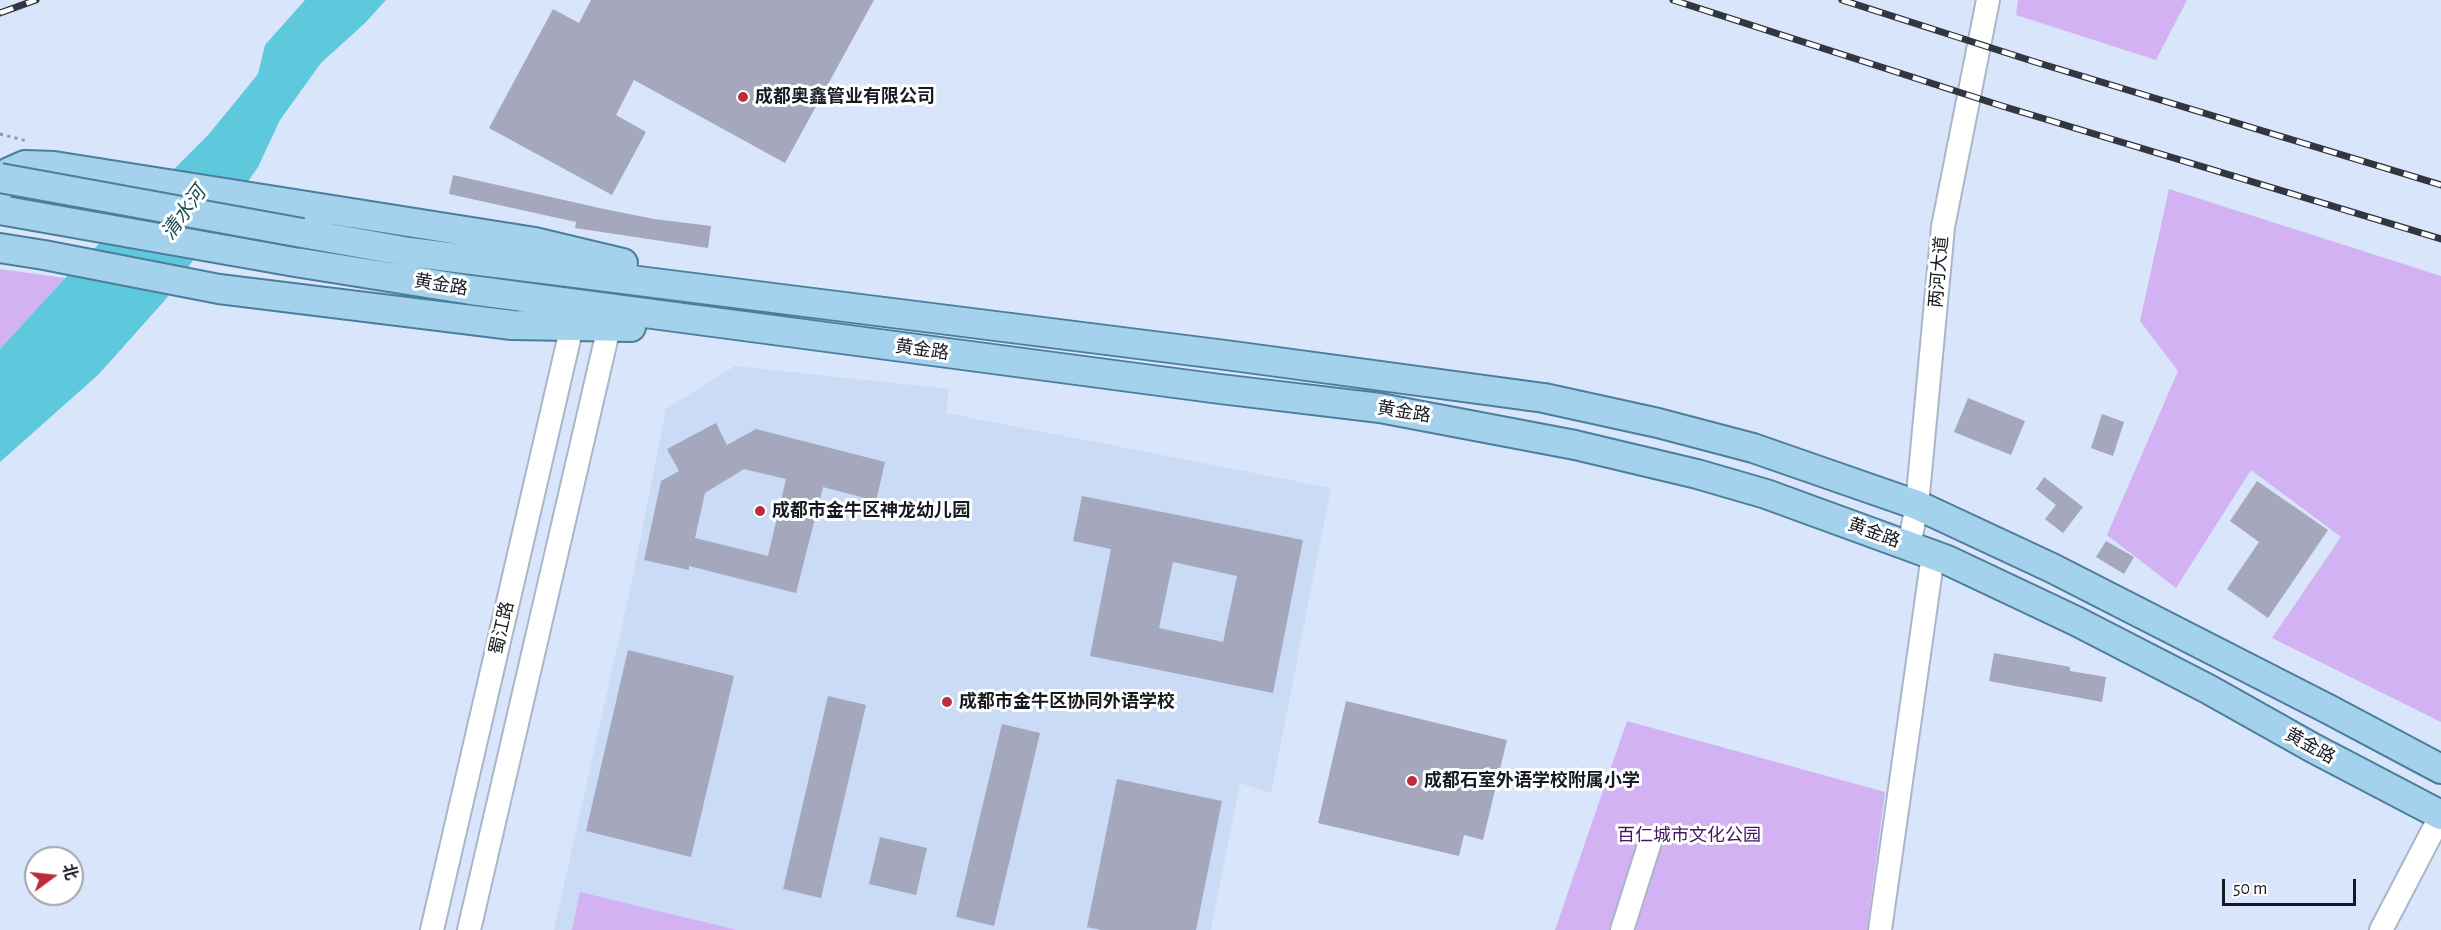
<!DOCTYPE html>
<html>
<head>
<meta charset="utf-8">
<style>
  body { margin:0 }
  #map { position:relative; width:2441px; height:930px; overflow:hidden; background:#d8e5fa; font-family:"Alegreya Sans","Noto Sans SC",sans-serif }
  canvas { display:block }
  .north { position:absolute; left:24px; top:846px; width:60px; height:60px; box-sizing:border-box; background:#fff; border:2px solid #a2a4a7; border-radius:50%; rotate:75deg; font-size:16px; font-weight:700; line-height:24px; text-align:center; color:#161b22 }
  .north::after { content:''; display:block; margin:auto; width:21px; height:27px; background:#bc2c3f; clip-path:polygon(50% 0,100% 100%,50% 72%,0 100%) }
  .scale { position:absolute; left:2222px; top:879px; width:134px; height:27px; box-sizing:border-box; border:3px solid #161b22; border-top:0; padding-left:8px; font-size:18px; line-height:21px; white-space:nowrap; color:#161b22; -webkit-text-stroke:4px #fff; paint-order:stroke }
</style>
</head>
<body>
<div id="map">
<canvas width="2441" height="930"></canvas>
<div class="north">北</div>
<div class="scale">50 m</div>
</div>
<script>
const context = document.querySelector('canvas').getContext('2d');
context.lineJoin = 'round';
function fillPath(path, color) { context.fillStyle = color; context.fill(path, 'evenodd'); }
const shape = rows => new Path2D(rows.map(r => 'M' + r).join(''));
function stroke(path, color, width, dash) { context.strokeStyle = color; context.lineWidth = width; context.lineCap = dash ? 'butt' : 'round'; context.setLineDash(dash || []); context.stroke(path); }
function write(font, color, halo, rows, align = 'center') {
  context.font = font + ' "Alegreya Sans","Noto Sans SC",sans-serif'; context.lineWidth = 6; context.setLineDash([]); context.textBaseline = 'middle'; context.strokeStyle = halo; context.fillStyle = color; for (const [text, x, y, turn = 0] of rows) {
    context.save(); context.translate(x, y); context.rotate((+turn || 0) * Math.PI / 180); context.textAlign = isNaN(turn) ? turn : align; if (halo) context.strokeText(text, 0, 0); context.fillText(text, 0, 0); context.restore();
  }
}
const built = shape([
  [735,366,949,389,946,413,1331,488,1271,793,1240,783,1211,930,554,930,633,576,666,409]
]);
const green = shape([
  [2018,0,2187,0,2156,60,2016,15],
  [2169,189,2441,276,2441,722,2272,638,2341,537,2251,470,2176,588,2107,535,2178,371,2140,321],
  [0,269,65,278,0,349],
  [1627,721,1885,792,1867,930,1555,930],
  [580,892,737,930,572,930]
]);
const water = shape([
  [305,0,386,0,365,23,321,63,280,120,258,167,166,299,98,375,0,462,0,349,65,278,209,134,258,74,265,45]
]);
const building = shape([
  [591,0,874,0,785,163,634,80,616,115,646,132,612,195,489,128,553,9,579,23],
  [453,175,604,209,654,219,711,226,708,248,575,228,576,222,449,194],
  [1968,398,2025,421,2011,455,1954,432],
  [2102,414,2124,422,2113,456,2091,448],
  [716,423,727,445,756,429,885,462,876,501,823,487,796,593,689,566,689,570,644,560,661,481,679,471,667,449],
  [744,469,786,479,768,556,695,538,705,493],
  [2044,477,2083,507,2063,533,2045,519,2056,505,2036,489],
  [2257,481,2328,530,2268,618,2227,589,2259,542,2230,521],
  [1082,496,1303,540,1273,693,1090,656,1111,549,1073,541],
  [1173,562,1237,576,1223,642,1159,628],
  [2106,541,2134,557,2124,574,2096,557],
  [628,650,734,676,691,857,586,831],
  [1994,653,2070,667,2070,671,2106,677,2102,702,1989,681],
  [828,696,866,705,821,898,783,889],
  [1346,701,1507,740,1483,840,1464,835,1459,856,1318,823],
  [1002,724,1040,733,994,926,956,917],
  [1117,779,1222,801,1196,930,1101,930,1087,927],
  [880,837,927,848,916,895,869,884]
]);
const path = shape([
  [0,134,27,141]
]);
const minor = shape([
  [1909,546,1917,505,1943,227,1988,0],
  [432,930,572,326],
  [469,930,609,327],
  [1622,930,1651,839],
  [1880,930,1933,555],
  [2381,930,2441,815]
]);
const major = shape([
  [0,188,9,172,25,165,54,166,535,242,623,263],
  [0,210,295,262,471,290,1220,389,1380,408,1575,445,1697,474,1766,494,1947,560,2076,621,2208,689,2313,748,2441,815],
  [302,233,409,252,1233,356,1544,398,1658,423,1753,448,1917,505,2052,568,2330,710,2441,769],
  [0,248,44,255,219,289,512,325,631,327]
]);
const rail = shape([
  [1673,0,2002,106,2441,239],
  [1842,0,2032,61,2441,185],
  [0,13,36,0]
]);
const majorBridge = shape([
  [0,178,302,233]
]);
const markers = [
  [743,97,6,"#bc2c3f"],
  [760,511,6,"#bc2c3f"],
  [947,702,6,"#bc2c3f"],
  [1412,781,6,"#bc2c3f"]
];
const poiNames = [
  ["成都奥鑫管业有限公司",755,97],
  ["成都市金牛区神龙幼儿园",772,511],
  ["成都市金牛区协同外语学校",959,702],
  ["成都石室外语学校附属小学",1424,781]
];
const streetNames = [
  ["两河大道",1939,272,-85],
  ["黄金路",441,285,9],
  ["黄金路",922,350,8],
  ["黄金路",1404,412,9],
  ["黄金路",1874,533,20],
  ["蜀江路",502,628,-77],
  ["黄金路",2310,746,29]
];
const parkNames = [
  ["百仁城市文化公园",1689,836]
];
const waterNames = [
  ["清水河",184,213,-54]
];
fillPath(built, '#cadbf6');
fillPath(green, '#d2b2f2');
fillPath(water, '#5ec9dd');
fillPath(building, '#a5a7bd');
stroke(minor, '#a9b6ca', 26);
stroke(major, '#4b7e9c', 32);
stroke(path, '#8d97a7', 3, [3, 4.5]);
stroke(minor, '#fff', 22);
stroke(major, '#a4d1eb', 28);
stroke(rail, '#313740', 7);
stroke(rail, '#fff', 4.5, [14]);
stroke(majorBridge, '#4b7e9c', 32, []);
stroke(majorBridge, '#a4d1eb', 28);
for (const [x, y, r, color] of markers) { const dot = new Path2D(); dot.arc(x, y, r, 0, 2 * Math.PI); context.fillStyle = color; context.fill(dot); stroke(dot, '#fff', 2); }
write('bold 18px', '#161b22', '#fff', poiNames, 'left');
write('18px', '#161b22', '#fff', streetNames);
write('18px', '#441564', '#fff', parkNames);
write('italic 20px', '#1b4b53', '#fff', waterNames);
</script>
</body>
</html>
